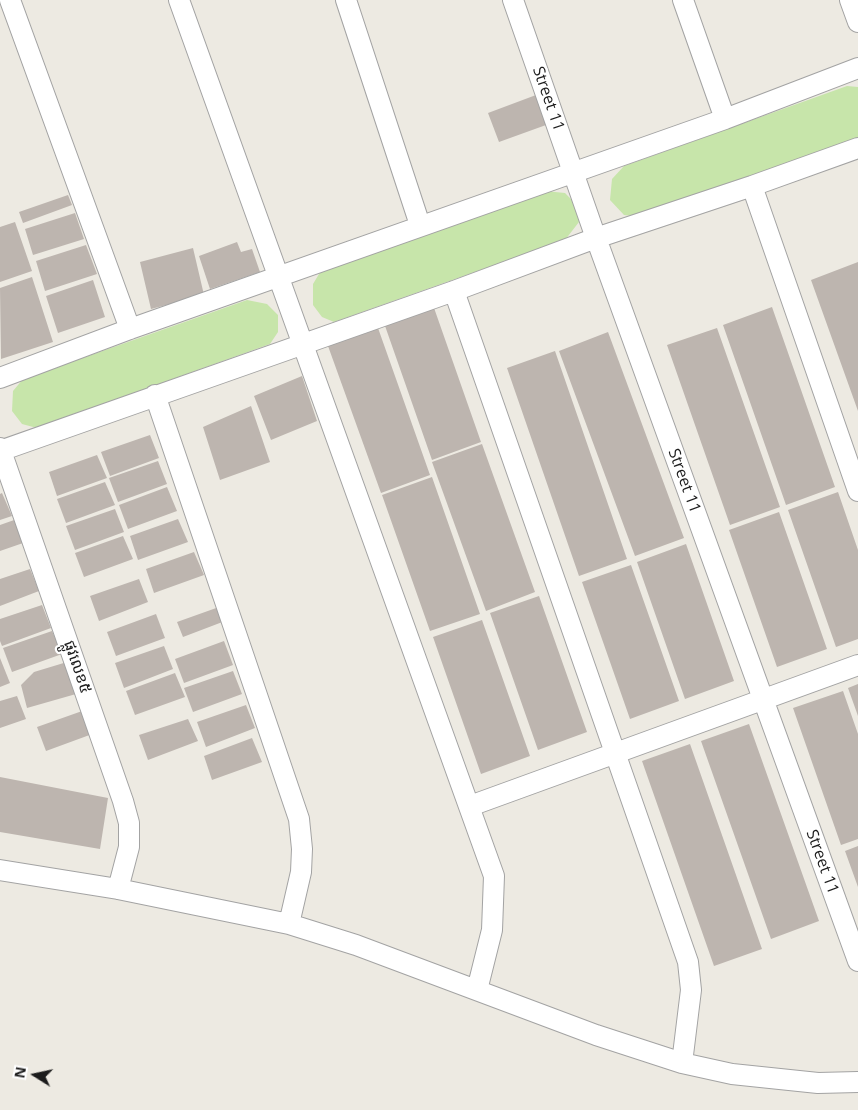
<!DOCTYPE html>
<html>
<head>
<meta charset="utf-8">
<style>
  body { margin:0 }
  #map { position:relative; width:858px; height:1110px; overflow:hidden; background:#edeae2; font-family:"Open Sans",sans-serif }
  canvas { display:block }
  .north { position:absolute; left:10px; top:1050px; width:50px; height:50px; -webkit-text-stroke:4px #fff; paint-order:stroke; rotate:280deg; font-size:14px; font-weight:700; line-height:20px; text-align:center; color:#1c1c1c }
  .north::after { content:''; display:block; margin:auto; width:18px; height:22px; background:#1c1c1c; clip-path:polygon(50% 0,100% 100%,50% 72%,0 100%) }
</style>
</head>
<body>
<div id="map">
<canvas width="858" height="1110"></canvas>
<div class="north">N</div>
</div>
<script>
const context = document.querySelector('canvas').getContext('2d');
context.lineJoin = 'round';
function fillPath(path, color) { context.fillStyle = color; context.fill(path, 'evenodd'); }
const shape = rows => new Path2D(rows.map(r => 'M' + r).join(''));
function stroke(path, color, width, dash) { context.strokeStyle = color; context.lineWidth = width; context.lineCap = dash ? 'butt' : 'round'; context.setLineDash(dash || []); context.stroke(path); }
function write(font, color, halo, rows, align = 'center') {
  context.font = font + ' "Open Sans","Noto Sans Khmer",sans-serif'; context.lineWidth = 4.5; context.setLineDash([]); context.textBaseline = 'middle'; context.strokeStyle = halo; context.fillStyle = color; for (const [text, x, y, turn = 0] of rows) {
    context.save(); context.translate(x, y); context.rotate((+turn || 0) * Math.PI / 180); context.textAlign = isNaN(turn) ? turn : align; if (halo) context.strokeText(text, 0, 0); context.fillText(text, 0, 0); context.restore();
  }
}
const grass = shape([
  [847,86,858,87,858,138,641,217,624,215,610,200,612,179,624,166],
  [545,191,565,193,577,205,579,222,565,240,334,322,322,317,313,305,313,284,322,269],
  [247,300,267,304,278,315,278,332,270,344,37,428,22,424,12,411,13,391,23,379]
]);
const building = shape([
  [536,95,546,125,499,142,488,113],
  [68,195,72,205,23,223,19,212],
  [75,213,84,239,33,255,25,229],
  [15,222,32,271,0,282,0,227],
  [237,242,241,252,252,249,260,272,210,289,199,256],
  [86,245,97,274,45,291,36,261],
  [193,248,204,295,151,309,140,262],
  [858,262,858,411,811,280],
  [32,277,53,342,1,359,0,288],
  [93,280,105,317,58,333,46,296],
  [433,305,481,442,432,460,384,323],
  [772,307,835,487,786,505,723,325],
  [378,328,430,475,381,493,328,346],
  [717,328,780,507,730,525,667,345],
  [608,332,684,538,635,556,559,351],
  [555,351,627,559,579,576,507,368],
  [302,376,317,421,271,440,254,396],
  [251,406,270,462,220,480,203,427],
  [150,435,159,458,110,476,101,452],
  [482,444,535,592,486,611,432,462],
  [97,455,107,478,57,496,49,472],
  [158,461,167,484,118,502,109,478],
  [432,477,480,614,430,631,382,495],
  [105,482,115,505,66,523,57,499],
  [167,487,177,511,128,529,119,505],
  [838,492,858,550,858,639,836,647,788,510],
  [2,493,12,516,0,520,0,494],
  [115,509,124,532,75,550,66,526],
  [779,512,827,649,777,667,729,530],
  [17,519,26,542,0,551,0,525],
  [178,519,188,542,138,560,130,536],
  [123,536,133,559,84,577,75,553],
  [686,544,734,681,685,699,637,562],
  [194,552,204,575,154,593,146,569],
  [631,565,679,701,630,719,582,582],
  [30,569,39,591,0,606,0,579],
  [139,579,148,602,99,621,90,596],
  [539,596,587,732,538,750,490,613],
  [42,605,51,628,2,646,0,641,0,619],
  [219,607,225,621,183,637,177,622],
  [156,614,165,638,116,656,107,632],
  [482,620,530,756,481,774,433,637],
  [52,631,62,654,12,672,3,648],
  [224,641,233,665,184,683,175,659],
  [164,646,173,669,124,688,115,663],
  [0,658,10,683,0,687],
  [67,662,76,694,27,708,21,685,34,672],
  [233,671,242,694,193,712,184,688],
  [175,673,185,697,135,715,126,691],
  [858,684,858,716,848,688],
  [843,691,858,734,858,839,841,845,793,708],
  [17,696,26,719,0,728,0,701],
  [246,705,255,728,206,747,197,722],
  [85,710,95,733,46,751,37,727],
  [188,719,198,741,148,760,139,735],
  [749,724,819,921,771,939,701,741],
  [252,738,262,762,212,780,204,756],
  [690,744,762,949,714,966,642,761],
  [0,777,108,798,100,849,0,832],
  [858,846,858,887,845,851]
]);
const minor = shape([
  [10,0,130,329],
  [179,0,494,876,492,930,477,990],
  [346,0,420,225],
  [513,0,596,238,858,961],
  [683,0,725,119],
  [850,0,858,22],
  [752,186,858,491],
  [454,291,688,962,691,990,682,1063],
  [0,378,130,329,725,119,858,68],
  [155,395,299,819,302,849,301,872,289,924],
  [0,448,123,801,129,823,129,847,118,889],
  [0,451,454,291,596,238,752,186,858,148],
  [470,806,858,665],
  [0,870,118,889,289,924,356,945,596,1035,682,1063,732,1074,818,1083,858,1082]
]);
const streetNames = [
  ["Street 11",548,99,71],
  ["Street 11",684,481,70],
  ["ផ្លូវលេខ៥",77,667,71],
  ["Street 11",822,862,70]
];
fillPath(grass, '#c7e5aa');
fillPath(building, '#bdb5af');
stroke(minor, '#a3a3a3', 22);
stroke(minor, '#fff', 20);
write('16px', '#1c1c1c', '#fff', streetNames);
</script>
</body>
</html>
